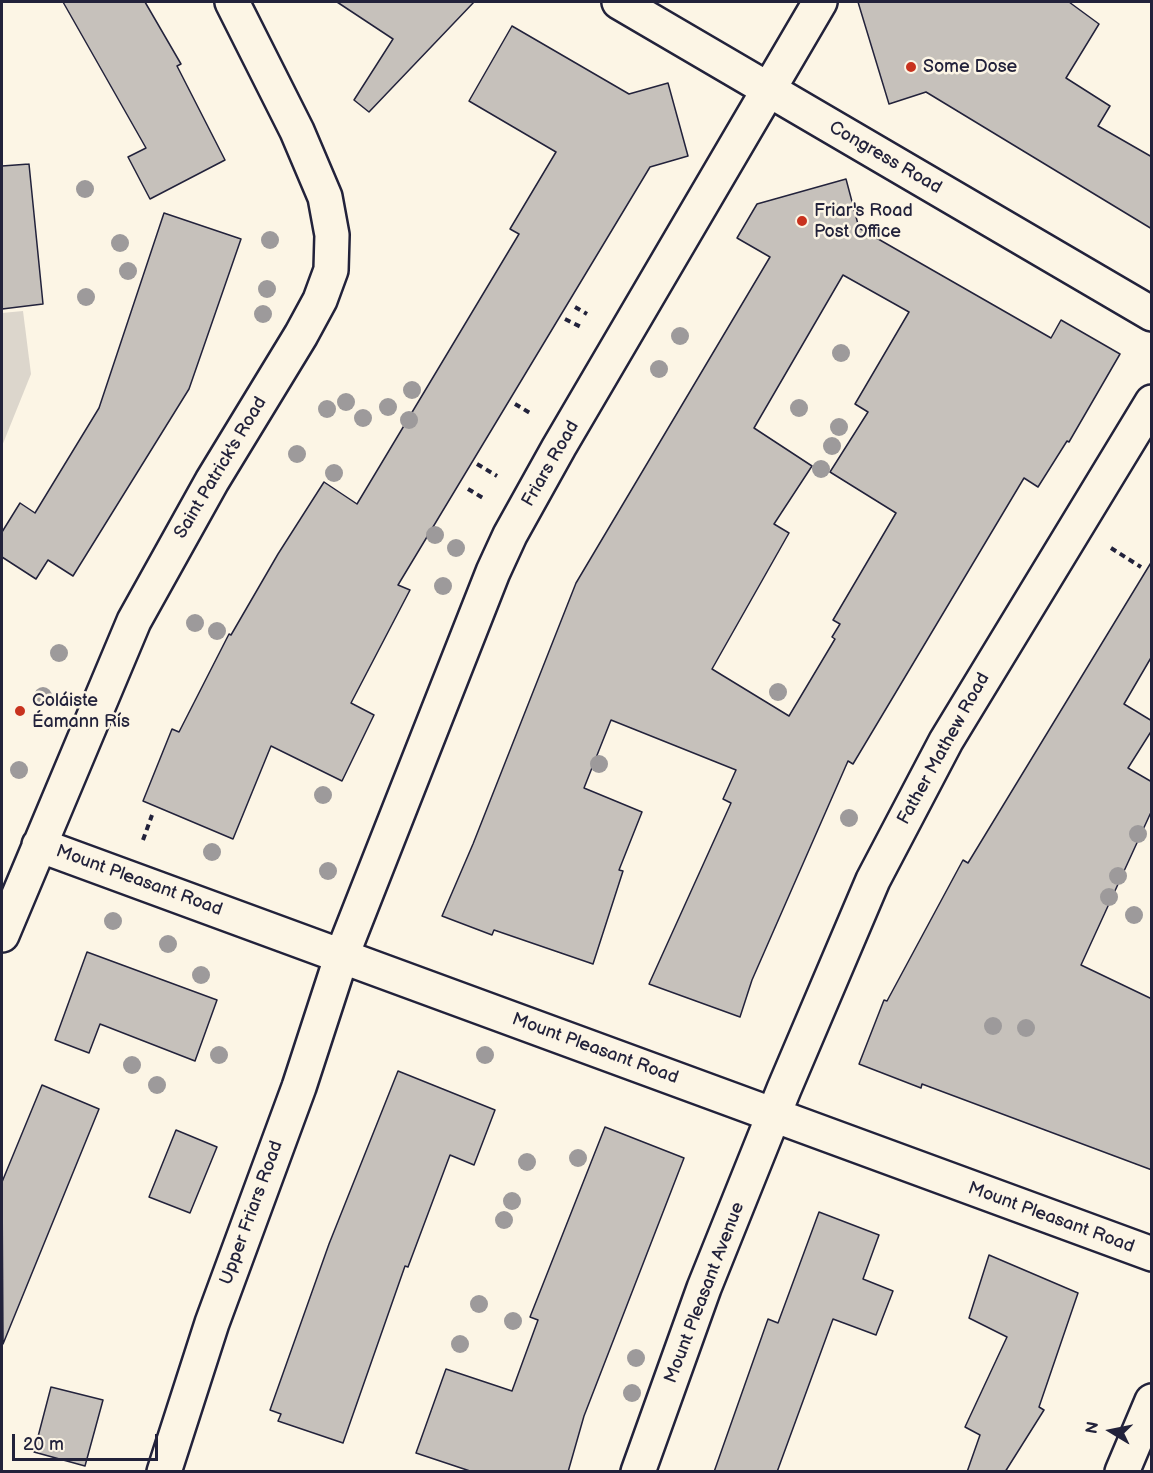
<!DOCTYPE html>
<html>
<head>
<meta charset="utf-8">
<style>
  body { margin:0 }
  #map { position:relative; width:1153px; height:1473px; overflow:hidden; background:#fcf5e5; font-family:"Balsamiq Sans",sans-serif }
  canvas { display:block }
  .frame { position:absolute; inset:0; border:3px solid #22223b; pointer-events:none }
  .north { position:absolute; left:1081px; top:1401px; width:60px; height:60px; -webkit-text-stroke:4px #fcf5e5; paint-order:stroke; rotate:280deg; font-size:16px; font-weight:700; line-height:24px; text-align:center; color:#22223b }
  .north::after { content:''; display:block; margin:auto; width:21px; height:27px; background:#22223b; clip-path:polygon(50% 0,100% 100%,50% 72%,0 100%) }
  .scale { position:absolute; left:12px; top:1434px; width:146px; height:27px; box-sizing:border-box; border:3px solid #22223b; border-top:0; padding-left:8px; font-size:18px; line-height:21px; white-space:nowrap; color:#22223b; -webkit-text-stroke:4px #fcf5e5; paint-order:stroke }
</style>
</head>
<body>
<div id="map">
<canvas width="1153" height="1473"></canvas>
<div class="frame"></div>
<div class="north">N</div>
<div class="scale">20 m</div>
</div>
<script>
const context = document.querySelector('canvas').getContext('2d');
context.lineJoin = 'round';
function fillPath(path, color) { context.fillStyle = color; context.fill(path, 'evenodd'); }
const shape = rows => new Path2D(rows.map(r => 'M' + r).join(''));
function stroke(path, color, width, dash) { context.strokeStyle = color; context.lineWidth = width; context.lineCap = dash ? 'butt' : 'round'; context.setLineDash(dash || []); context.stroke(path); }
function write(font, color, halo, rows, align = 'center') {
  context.font = font + ' "Balsamiq Sans",sans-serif'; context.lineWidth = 5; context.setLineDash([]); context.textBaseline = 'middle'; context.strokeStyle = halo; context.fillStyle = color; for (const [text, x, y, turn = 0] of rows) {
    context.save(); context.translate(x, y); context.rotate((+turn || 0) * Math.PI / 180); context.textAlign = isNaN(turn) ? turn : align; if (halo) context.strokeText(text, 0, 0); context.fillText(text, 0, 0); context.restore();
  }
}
const green = shape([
  [23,311,31,374,2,446,2,313]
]);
const building = shape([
  [63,2,145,2,181,64,177,66,225,160,150,199,128,157,146,148,63,2],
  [337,2,474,2,369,112,354,100,393,39,337,2],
  [858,2,1069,2,1099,24,1066,78,1110,106,1098,126,1152,157,1152,229,926,92,889,104,858,2],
  [512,26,629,94,668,83,688,156,650,167,398,585,410,590,351,703,374,715,342,781,271,746,233,839,143,801,172,729,179,732,229,634,231,635,278,554,324,482,357,504,519,234,510,229,556,152,469,101,512,26],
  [29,164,43,304,2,309,2,166,29,164],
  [846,179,859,228,1051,338,1061,320,1120,354,1069,442,1067,441,1038,487,1024,478,853,764,848,761,752,980,740,1017,649,984,731,803,723,799,736,770,611,720,584,788,642,812,619,870,623,871,593,964,494,930,492,935,442,916,473,844,576,583,770,257,737,238,757,204,846,179],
  [843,275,909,312,855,404,868,412,830,472,896,513,833,620,840,624,832,637,835,639,789,716,712,669,789,533,774,524,812,466,754,428,843,275],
  [164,213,241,239,189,389,73,576,48,560,36,579,2,557,2,532,20,503,35,513,99,408,164,213],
  [1152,561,1152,656,1124,704,1152,721,1152,730,1128,768,1152,782,1152,810,1081,965,1152,999,1152,1170,922,1084,921,1088,859,1064,884,1000,887,1001,963,860,968,863,1152,561],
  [87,952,217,1000,195,1061,100,1024,89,1053,55,1040,87,952],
  [398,1071,495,1110,474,1165,450,1155,408,1267,405,1266,343,1443,278,1421,281,1414,270,1410,329,1244,398,1071],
  [42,1085,99,1109,3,1344,2,1182,42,1085],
  [605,1127,684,1158,584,1416,568,1472,473,1472,416,1453,446,1369,512,1391,538,1320,530,1317,605,1127],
  [176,1130,217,1147,190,1213,149,1197,176,1130],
  [819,1212,879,1235,863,1279,893,1291,876,1335,833,1319,777,1472,714,1472,768,1319,778,1323,819,1212],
  [989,1255,1078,1293,1039,1407,1044,1410,1005,1472,967,1472,980,1435,965,1427,1007,1337,969,1318,989,1255],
  [51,1387,103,1400,85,1466,34,1452,51,1387]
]);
const path = shape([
  [575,307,587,314],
  [565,319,581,327],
  [515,404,530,413],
  [477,464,497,476],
  [468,489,483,498],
  [1111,548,1141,567],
  [143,840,152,815]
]);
const minor = shape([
  [619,2,1152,314],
  [39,845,1152,1254],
  [2,935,134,621,212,481,301,335,320,300,331,270,332,235,325,197,297,131,232,2],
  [164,1472,212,1323,299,1087,342,955,493,572,510,535,559,447,820,2],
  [638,1472,704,1288,784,1089,873,880,946,741,1152,402],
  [1122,1472,1152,1401]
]);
const trees = [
  [85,189],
  [270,240],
  [120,243],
  [128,271],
  [267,289],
  [86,297],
  [263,314],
  [680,336],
  [841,353],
  [659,369],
  [412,390],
  [346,402],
  [388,407],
  [799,408],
  [327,409],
  [363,418],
  [409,420],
  [839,427],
  [832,446],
  [297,454],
  [821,469],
  [334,473],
  [435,535],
  [456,548],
  [443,586],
  [195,623],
  [217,631],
  [59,653],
  [778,692],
  [43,696],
  [599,764],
  [19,770],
  [323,795],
  [849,818],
  [1138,834],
  [212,852],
  [328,871],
  [1118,876],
  [1109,897],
  [1134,915],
  [113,921],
  [168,944],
  [201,975],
  [993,1026],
  [1026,1028],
  [219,1055],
  [485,1055],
  [132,1065],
  [157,1085],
  [578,1158],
  [527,1162],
  [512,1201],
  [504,1220],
  [479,1304],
  [513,1321],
  [460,1344],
  [636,1358],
  [632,1393]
];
const markers = [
  [911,67,6,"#c8321e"],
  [802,221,6,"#c8321e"],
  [20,711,6,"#c8321e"]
];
const poiNames = [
  ["Some Dose",923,67],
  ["Friar's Road",814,211],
  ["Post Office",814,232],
  ["Coláiste",32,701],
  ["Éamann Rís",32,722]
];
const streetNames = [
  ["Congress Road",885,158,30],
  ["Friars Road",551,464,-60],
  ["Saint Patrick's Road",221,468,-59],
  ["Father Mathew Road",944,749,-61],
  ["Mount Pleasant Road",139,881,20],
  ["Mount Pleasant Road",595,1049,20],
  ["Upper Friars Road",252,1213,-70],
  ["Mount Pleasant Road",1051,1218,20],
  ["Mount Pleasant Avenue",705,1293,-69]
];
fillPath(green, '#dcd6cc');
fillPath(building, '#c6c1bb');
stroke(building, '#22223b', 1.5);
stroke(minor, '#22223b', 38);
stroke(path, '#22223b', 4, [6, 4.5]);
stroke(minor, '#fcf5e5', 33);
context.fillStyle = '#9d9a9b';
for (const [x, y] of trees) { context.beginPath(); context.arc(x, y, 9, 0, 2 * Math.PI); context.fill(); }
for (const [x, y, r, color] of markers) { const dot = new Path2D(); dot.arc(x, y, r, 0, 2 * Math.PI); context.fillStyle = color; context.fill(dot); stroke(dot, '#fcf5e5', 2); }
write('18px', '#22223b', '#fcf5e5', poiNames, 'left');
write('18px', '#22223b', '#fcf5e5', streetNames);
</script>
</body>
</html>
